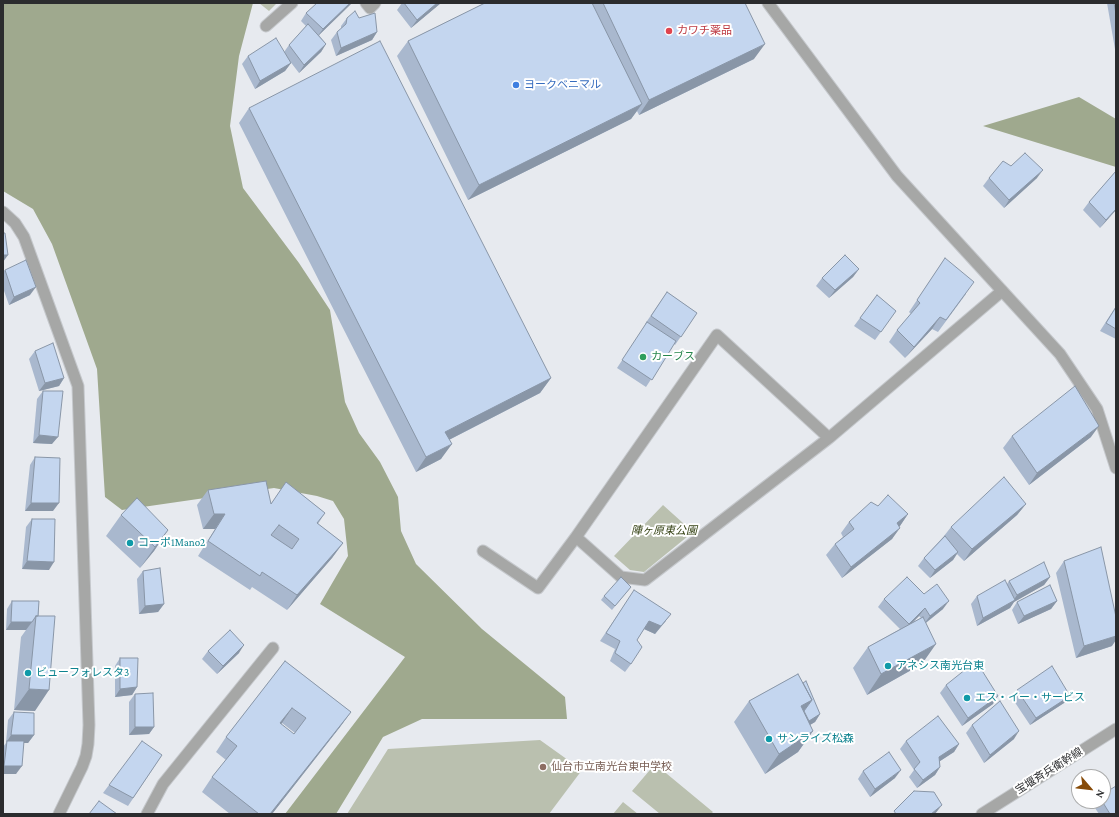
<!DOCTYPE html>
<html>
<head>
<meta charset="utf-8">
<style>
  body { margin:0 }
  #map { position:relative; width:1119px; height:817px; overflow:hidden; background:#e7eaef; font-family:"Crimson Pro",serif }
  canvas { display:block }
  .frame { position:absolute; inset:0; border:4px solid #2b2c2e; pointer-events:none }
  .north { position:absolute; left:1071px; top:769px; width:40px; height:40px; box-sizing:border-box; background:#fff; border:1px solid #aaabab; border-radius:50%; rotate:118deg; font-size:11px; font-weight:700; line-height:16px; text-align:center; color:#2b2c2e }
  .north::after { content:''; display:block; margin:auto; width:14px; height:18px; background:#874b08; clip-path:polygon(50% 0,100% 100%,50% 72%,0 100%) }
</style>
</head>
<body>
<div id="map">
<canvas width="1119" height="817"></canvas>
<div class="frame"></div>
<div class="north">N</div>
</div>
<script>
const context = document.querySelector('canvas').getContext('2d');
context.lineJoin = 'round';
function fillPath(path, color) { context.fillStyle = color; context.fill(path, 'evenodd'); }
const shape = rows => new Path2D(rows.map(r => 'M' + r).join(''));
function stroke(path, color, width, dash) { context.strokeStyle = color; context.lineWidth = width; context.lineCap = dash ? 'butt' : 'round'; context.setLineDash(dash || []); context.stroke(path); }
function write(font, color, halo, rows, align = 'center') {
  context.font = font + ' "Crimson Pro","Noto Sans JP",serif'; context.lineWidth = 4; context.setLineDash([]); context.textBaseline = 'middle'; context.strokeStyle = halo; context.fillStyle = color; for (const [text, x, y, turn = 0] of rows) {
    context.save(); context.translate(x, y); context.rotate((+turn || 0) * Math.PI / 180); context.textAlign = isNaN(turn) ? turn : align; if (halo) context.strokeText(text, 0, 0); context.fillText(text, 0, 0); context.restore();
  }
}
const green = shape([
  [259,3,277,3,269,11],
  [663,505,693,532,644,572,630,570,614,556],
  [540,740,582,770,549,814,347,814,388,749],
  [655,764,713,812,711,814,660,814,632,791],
  [623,802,638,814,613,814]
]);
const forest = shape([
  [5,3,253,3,239,56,230,126,243,188,299,263,330,310,345,402,359,433,380,462,398,497,401,531,416,564,482,629,565,697,567,719,422,719,383,737,336,814,285,814,405,657,320,604,348,556,344,519,333,501,317,496,274,488,122,510,105,497,97,369,52,244,33,209,3,191,3,5],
  [1079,97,1116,119,1116,167,983,126]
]);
const minor = shape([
  [366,3,370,8,375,3],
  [266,26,292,3],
  [3,212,15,223,24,237,78,386,89,725,88,744,86,756,82,767,59,814],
  [576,537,621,577,645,580,829,438,1002,291],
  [483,551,538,588,576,537,717,335,829,438],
  [147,814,163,784,273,648]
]);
const tertiary = shape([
  [768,3,897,176,1060,354,1097,409,1116,468],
  [982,814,1116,729]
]);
const wall = shape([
  [402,3,441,3,411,28,397,10],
  [485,3,745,3,754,59,639,115,637,111,631,119,468,200,397,56,408,41],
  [1107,3,1116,3,1116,55],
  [351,4,319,35,326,44,321,52,299,73,289,60,291,63,285,71,255,89,242,64,248,56,284,52,289,45,306,26,301,21,306,13],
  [347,18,377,32,372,40,336,56,331,40,337,32,341,29,341,26],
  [249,108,551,378,540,393,449,440,441,459,416,472,239,123],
  [1011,166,1037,178,1004,208,983,186,989,178],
  [1116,171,1116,210,1100,228,1083,210,1089,202],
  [945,258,966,294,938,332,932,329,905,358,889,342,897,330,911,314,909,312],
  [859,269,853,277,829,298,816,286,822,278],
  [5,270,30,295,9,305,3,288,3,272],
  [667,292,697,313,675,345,674,344,646,387,617,368,646,324,645,324],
  [877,295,896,311,875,340,854,326],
  [1116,306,1116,339,1100,331],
  [35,351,64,378,59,386,39,391,29,359],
  [43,391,52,444,33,443,37,399],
  [1012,436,1091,437,1029,485,1003,448],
  [35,457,53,511,25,511,30,465],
  [286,482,325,513,318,524,343,543,332,558,287,610,252,587,250,590,198,556,215,529,203,529,197,505,208,490,271,504],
  [1026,504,1017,515,964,561,957,554,953,560,930,578,918,566,924,558,944,536,951,527],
  [878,506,908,514,899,527,892,539,842,578,826,555,835,544,843,537,841,533,849,522],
  [121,515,168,530,154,551,140,568,106,536],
  [32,519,49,570,22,569,26,527],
  [1064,561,1112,646,1076,658,1056,573],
  [143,571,164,604,158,612,139,614,137,579],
  [1050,577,1044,585,1014,602,1010,608,977,626,971,604,977,596,1007,584,1009,581],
  [631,587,612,610,601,600,604,596],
  [924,594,943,609,926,623,922,664,867,695,853,668,868,647,900,629,878,607,884,599],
  [919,616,921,618,913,622],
  [629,598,666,621,655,634,644,629,637,640,631,664,625,672,610,661,615,649,600,641],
  [12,601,39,601,35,711,14,710,21,637,26,630,6,630,7,609],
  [1057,601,1051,609,1018,624,1012,610,1017,602],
  [208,651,239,653,217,674,202,659],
  [120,658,137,687,132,695,115,697,115,666],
  [285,661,351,712,340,727,272,814,230,814,202,792,212,777,226,760,216,752,226,737],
  [282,723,295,733,294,734,281,724],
  [798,674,820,714,815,722,810,725,813,731,798,752,765,774,734,722,749,701],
  [946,685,993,704,962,726,940,693],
  [1017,690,1070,696,1064,703,1030,725,1012,698],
  [135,694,154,727,149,734,129,735,129,702],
  [14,712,34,735,28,743,24,743,16,774,3,774,3,747,6,743,8,720],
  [972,725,1014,739,984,763,966,733],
  [906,741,959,744,954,752,940,761,940,767,935,775,917,788,909,777,914,770,900,749],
  [162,755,128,806,103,793,109,785],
  [863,771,895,778,870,797,858,779],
  [1096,801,1103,801,1116,814,1099,814,1093,805]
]);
const shadedWall = shape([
  [350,3,352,3,317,37,323,29],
  [437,3,441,3,411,28,417,20],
  [377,32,372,40,336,56,341,48],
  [326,44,321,52,299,73,304,65],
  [765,44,754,59,639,115,649,100],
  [291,63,285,71,255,89,260,81],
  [642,104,631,119,468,200,479,185],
  [1043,170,1037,178,1004,208,1009,200],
  [1116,209,1116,210,1100,228,1106,220],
  [3,255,8,255,3,262],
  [859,269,853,277,829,298,835,290],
  [36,287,30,295,9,305,14,297],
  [940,317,932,329,905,358,914,347],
  [64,378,59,386,39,391,45,383],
  [551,378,540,393,435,447,445,432],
  [1099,426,1091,437,1029,485,1037,473],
  [39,435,58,437,52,444,33,443],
  [452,444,441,459,416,472,426,457],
  [31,503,59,503,53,511,25,511],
  [1026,504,1017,515,964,561,972,549],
  [214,514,225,514,215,529,203,529],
  [908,514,900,526,889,535,897,523],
  [900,528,892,539,842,578,851,567],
  [168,530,154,551,140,568,155,547],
  [343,543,332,558,287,610,297,595],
  [958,552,953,560,930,578,935,570],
  [27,561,54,562,49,570,22,569],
  [1050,577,1044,585,1014,602,1010,608,977,626,983,618,1013,601,1017,595],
  [949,601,943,609,924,624,930,616],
  [1057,601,1051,609,1018,624,1024,616],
  [164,604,158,612,139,614,145,606],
  [925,608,919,616,903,632,909,624],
  [671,614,655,634,644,629,649,621],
  [11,622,32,622,26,630,6,630],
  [1116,636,1116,640,1112,646,1076,658,1084,646],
  [936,644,922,664,867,695,881,674],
  [244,645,239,653,217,674,223,666],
  [137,687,132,695,115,697,120,689],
  [29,689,49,690,35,711,14,710],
  [998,696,993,704,962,726,968,718],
  [1070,696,1064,703,1030,725,1036,718],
  [812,700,797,720,801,706],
  [292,708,282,723,270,738,280,723],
  [351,712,340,727,272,814,270,814],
  [820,714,815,722,803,729,809,721],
  [135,727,154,727,149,734,129,735],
  [813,731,798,752,765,774,779,754],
  [1019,731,1014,739,984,763,990,755],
  [11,735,34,735,28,743,7,743,7,741,6,743],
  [959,744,954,752,934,765,939,757],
  [4,766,22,766,16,774,3,774,3,768],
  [940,767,935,775,917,788,923,780],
  [901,770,895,778,870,797,875,789],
  [942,805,935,814,931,814]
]);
const building = shape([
  [317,3,350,3,323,29,306,13,317,3],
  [404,3,437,3,417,20,404,3],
  [485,3,592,3,642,104,479,185,408,41,485,3],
  [603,3,745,3,765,44,649,100,603,3],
  [1114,3,1116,3,1116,14,1114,3],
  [355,11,359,18,375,13,377,32,341,48,337,32,346,24,347,18,355,11],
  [308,24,326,44,304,65,289,45,308,24],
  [276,38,291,63,260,81,248,56,276,38],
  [380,41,551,378,445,432,452,444,426,457,249,108,380,41],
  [1025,153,1043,170,1009,200,989,178,1003,161,1011,166,1025,153],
  [1116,171,1116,209,1106,220,1089,202,1116,171],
  [3,233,5,233,8,255,3,255,3,233],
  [845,255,859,269,835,290,822,278,845,255],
  [945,258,974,282,946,320,940,317,914,347,897,330,920,303,917,300,945,258],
  [26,260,36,287,14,297,5,270,26,260],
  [667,292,697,313,681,337,651,316,667,292],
  [877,295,896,311,881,332,860,318,877,295],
  [1116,307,1116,329,1106,323,1116,307],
  [647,322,676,341,652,380,622,360,647,322],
  [53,343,64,378,45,383,35,351,53,343],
  [1075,386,1099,426,1037,473,1012,436,1075,386],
  [43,391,63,391,58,437,39,435,43,391],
  [35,457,60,458,59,503,31,503,35,457],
  [1004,477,1026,504,972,549,951,527,1004,477],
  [266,481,271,504,286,482,325,513,317,523,343,543,297,595,262,572,260,576,208,541,225,514,214,514,208,490,266,481],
  [279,525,299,539,292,549,271,535,279,525],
  [888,495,908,514,897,523,900,528,851,567,835,544,854,529,849,522,871,502,878,506,888,495],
  [137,498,168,530,155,547,121,515,137,498],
  [32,519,55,519,54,562,27,561,32,519],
  [945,536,958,552,935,570,924,558,945,536],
  [1101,547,1116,617,1116,636,1084,646,1064,561,1101,547],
  [1044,562,1050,577,1017,595,1009,581,1044,562],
  [160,568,164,604,145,606,143,571,160,568],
  [621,577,631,587,615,606,604,596,621,577],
  [907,577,924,594,937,584,949,601,930,616,925,608,909,624,884,599,907,577],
  [1005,580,1015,600,983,618,977,596,1005,580],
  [1050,585,1057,601,1024,616,1017,602,1050,585],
  [634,590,671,614,661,626,649,621,637,640,642,647,631,664,615,653,620,641,606,633,634,590],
  [12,601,39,601,38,616,36,616,32,622,11,622,12,601],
  [36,616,55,616,49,690,29,689,36,616],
  [923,617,936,644,881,674,868,647,923,617],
  [230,630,244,645,223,666,208,651,230,630],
  [120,658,138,658,137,687,120,689,120,658],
  [285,661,351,712,270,814,259,814,212,777,237,746,226,737,285,661],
  [292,708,306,718,294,734,280,723,292,708],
  [976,661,998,696,968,718,946,685,976,661],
  [1052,666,1070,696,1036,718,1017,690,1052,666],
  [798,674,812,700,801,706,813,731,779,754,749,701,798,674],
  [806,681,820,714,809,721,804,711,812,700,803,683,806,681],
  [153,693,154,727,135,727,135,694,153,693],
  [1000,701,1019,731,990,755,972,725,1000,701],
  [14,712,34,713,34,735,11,735,14,712],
  [938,716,959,744,939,757,940,767,923,780,914,769,920,762,906,741,938,716],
  [7,741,24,741,22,766,4,766,7,741],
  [142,741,162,755,133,798,109,785,142,741],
  [889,752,901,770,875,789,863,771,889,752],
  [1116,786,1116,814,1110,814,1102,801,1103,801,1103,794,1116,786],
  [914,791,934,792,942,805,931,814,896,814,894,811,914,791],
  [99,801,117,814,89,814,99,801]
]);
const markers = [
  [669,31,4,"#e0444e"],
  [516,85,4,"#3f7fe0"],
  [643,357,4,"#2e9e5b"],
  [130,543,4,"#0f9aa8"],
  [888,666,4,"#0f9aa8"],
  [28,673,4,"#0f9aa8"],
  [967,698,4,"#0f9aa8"],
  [769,739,4,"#0f9aa8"],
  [543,767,4,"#8d6e63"]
];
const healthNames = [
  ["カワチ薬品",677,31]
];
const shopNames = [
  ["ヨークベニマル",524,85]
];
const leisureNames = [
  ["カーブス",651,357]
];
const parkNames = [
  ["陣ヶ原東公園",664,531]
];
const cultureNames = [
  ["コーポ1Mano2",138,543],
  ["アネシス南光台東",896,666],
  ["ビューフォレスタ3",36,673],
  ["エス・イー・サービス",975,698],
  ["サンライズ松森",777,739]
];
const educationNames = [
  ["仙台市立南光台東中学校",551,767]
];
const streetNames = [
  ["宝堰斉兵衛幹線",1049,771,-32]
];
fillPath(green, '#bac0af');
fillPath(forest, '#9fa98e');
stroke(minor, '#c5c8cc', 13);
stroke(tertiary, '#c5c8cc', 13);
stroke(minor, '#a6a7a6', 11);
stroke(tertiary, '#a6a7a6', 11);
fillPath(wall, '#a9b8ce');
fillPath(shadedWall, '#8996a7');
fillPath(building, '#c4d6ef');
stroke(building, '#8996a7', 1);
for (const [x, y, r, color] of markers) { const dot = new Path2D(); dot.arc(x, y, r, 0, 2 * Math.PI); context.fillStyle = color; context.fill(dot); stroke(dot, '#fff', 1.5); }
write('11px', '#be3a42', '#fff', healthNames, 'left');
write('11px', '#366cbe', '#fff', shopNames, 'left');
write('11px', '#27864d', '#fff', leisureNames, 'left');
write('italic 11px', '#354214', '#fff', parkNames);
write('11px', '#0d838f', '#fff', cultureNames, 'left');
write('11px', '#785e54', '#fff', educationNames, 'left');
write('11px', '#2b2c2e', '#fff', streetNames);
</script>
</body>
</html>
